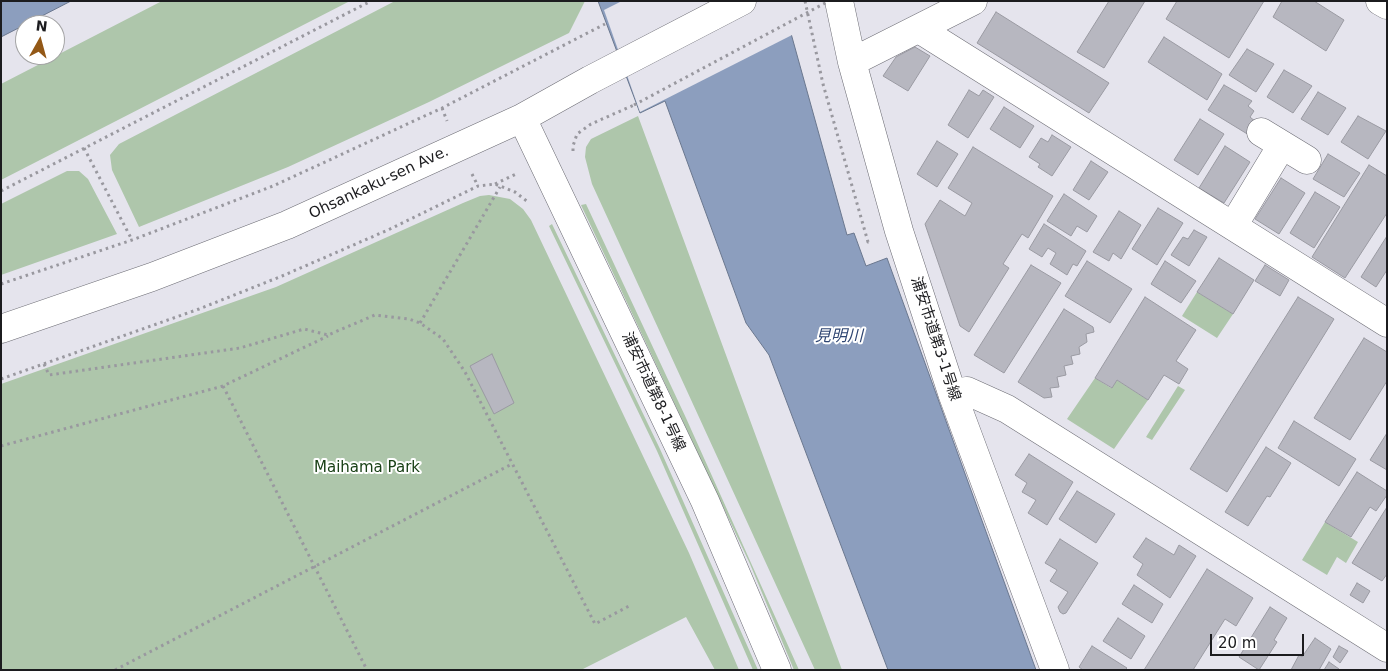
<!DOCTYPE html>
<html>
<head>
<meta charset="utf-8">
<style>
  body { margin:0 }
  #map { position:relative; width:1388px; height:671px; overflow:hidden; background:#e5e4ed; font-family:"DejaVu Sans",sans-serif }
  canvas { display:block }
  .frame { position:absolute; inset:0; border:2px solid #1c1c1f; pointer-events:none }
  .north { position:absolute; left:15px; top:15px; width:50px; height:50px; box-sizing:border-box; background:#fff; border:1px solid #a4a4a5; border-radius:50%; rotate:7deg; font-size:14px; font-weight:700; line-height:20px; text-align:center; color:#1c1c1f }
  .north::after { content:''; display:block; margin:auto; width:18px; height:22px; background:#935816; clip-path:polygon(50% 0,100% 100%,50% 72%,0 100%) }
  .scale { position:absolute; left:1210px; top:634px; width:94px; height:22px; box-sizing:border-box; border:2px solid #1c1c1f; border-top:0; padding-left:6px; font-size:15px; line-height:18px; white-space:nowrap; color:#1c1c1f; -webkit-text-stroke:4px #fff; paint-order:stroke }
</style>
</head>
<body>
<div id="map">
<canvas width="1388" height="671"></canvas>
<div class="frame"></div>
<div class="north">N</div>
<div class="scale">20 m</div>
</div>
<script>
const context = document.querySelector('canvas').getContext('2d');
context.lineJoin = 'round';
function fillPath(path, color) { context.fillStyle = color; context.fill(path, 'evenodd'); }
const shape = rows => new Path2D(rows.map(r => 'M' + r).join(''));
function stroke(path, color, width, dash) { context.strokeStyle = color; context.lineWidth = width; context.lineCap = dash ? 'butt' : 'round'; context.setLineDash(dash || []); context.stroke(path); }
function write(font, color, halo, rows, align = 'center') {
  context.font = font + ' "DejaVu Sans","Noto Sans JP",sans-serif'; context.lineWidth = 4; context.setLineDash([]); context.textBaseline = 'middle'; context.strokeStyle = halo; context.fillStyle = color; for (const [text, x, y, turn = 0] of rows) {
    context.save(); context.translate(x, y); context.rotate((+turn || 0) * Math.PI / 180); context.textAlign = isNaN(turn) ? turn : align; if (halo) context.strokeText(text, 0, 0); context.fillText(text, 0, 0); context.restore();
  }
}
const green = shape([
  [162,1,350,1,1,180,1,84],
  [395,1,585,1,569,33,429,102,288,167,139,227,112,170,110,155,119,144],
  [638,116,842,670,815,670,592,184,585,157,586,147,591,139],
  [67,171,79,171,88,179,117,234,1,275,1,204],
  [489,195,510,199,523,209,531,220,689,553,739,670,715,670,686,617,581,670,1,670,1,384,276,287,463,203,480,196],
  [586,204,686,418,799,670,794,670,750,564,581,205],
  [552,224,660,449,758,670,753,670,657,451,549,226],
  [1197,292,1233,314,1217,338,1182,316],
  [1095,378,1111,388,1117,380,1148,400,1114,449,1067,419],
  [1178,386,1185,390,1152,440,1146,437],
  [1325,522,1358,542,1346,563,1337,557,1327,575,1302,560]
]);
const water = shape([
  [1,1,71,1,1,37,1,1],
  [598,1,782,1,847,235,854,233,866,266,887,258,1036,670,888,670,769,355,746,323,665,101,640,113,598,1]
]);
const pier = shape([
  [622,1,785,1,794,34,640,112,604,10]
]);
const building = shape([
  [1109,1,1145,1,1104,68,1077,52,1109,1],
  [1177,1,1264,1,1229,58,1166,19,1177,1],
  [1282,1,1314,1,1344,20,1326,51,1273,17,1282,1],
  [996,12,1109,83,1089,113,977,43,996,12],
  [1164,37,1222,74,1207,100,1148,62,1164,37],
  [915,47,930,56,908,91,883,76,896,57,915,47],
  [1247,49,1274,64,1256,92,1229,75,1247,49],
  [1284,70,1312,86,1293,113,1267,97,1284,70],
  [1224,85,1252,101,1248,106,1254,111,1250,117,1256,122,1249,135,1208,110,1224,85],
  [969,90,979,96,983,90,994,97,968,138,948,125,969,90],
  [1318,92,1346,108,1328,135,1301,119,1318,92],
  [1004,107,1034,126,1020,148,990,129,1004,107],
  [1358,116,1386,131,1368,159,1341,142,1358,116],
  [1200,119,1224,134,1198,175,1174,160,1200,119],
  [1052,135,1071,147,1052,176,1038,167,1040,164,1029,157,1041,138,1048,142,1052,135],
  [937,141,958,154,937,187,917,174,937,141],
  [1225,146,1250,162,1224,203,1199,188,1225,146],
  [973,147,1053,196,1028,238,1022,234,1003,264,1009,268,969,332,960,326,925,224,940,200,965,216,972,203,948,188,973,147],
  [1328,154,1360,173,1344,197,1313,179,1328,154],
  [1091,161,1108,172,1089,200,1073,190,1091,161],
  [1369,165,1387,176,1387,213,1345,278,1312,257,1369,165],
  [1281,178,1305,193,1279,234,1255,219,1281,178],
  [1315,192,1340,207,1314,248,1290,233,1315,192],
  [1064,194,1097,216,1087,232,1077,226,1071,236,1047,221,1064,194],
  [1158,208,1183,223,1157,265,1132,249,1158,208],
  [1119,211,1141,225,1121,259,1113,253,1109,261,1093,252,1119,211],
  [1044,224,1086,251,1077,266,1073,264,1067,275,1050,264,1056,253,1048,248,1042,257,1029,249,1044,224],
  [1194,230,1207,237,1189,266,1171,255,1183,237,1188,239,1194,230],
  [1387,236,1387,270,1376,287,1361,277,1387,236],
  [1219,258,1254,280,1233,314,1197,292,1219,258],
  [1087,261,1132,289,1110,323,1065,296,1087,261],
  [1165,261,1196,281,1181,303,1151,284,1165,261],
  [1031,265,1061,283,1004,373,974,355,1031,265],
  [1265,265,1289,280,1280,296,1255,281,1265,265],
  [1145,297,1196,330,1176,361,1188,369,1179,384,1164,375,1148,400,1117,380,1112,388,1095,378,1145,297],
  [1298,297,1334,319,1227,492,1190,469,1298,297],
  [1064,309,1093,327,1094,332,1086,334,1087,342,1079,347,1080,354,1071,356,1073,364,1064,366,1066,375,1057,377,1059,387,1050,388,1052,397,1044,398,1018,382,1064,309],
  [1364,338,1387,352,1387,381,1350,440,1314,418,1364,338],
  [492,354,514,403,494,414,470,366,492,354],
  [1294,421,1356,459,1339,486,1278,448,1294,421],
  [1387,433,1387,470,1370,460,1387,433],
  [1266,447,1291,463,1270,497,1267,496,1248,526,1225,512,1266,447],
  [1029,454,1073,482,1047,525,1028,513,1036,500,1022,492,1027,483,1015,475,1029,454],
  [1357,472,1387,491,1387,495,1376,511,1370,507,1351,537,1325,522,1357,472],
  [1077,491,1115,514,1096,543,1059,519,1077,491],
  [1387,507,1387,574,1382,581,1352,563,1387,507],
  [1146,538,1174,555,1179,545,1196,556,1170,598,1137,575,1143,564,1133,557,1146,538],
  [1060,539,1098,563,1066,613,1063,614,1060,612,1058,607,1068,592,1050,581,1057,570,1045,563,1060,539],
  [1207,569,1253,598,1236,626,1225,619,1193,670,1144,670,1207,569],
  [1357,583,1370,591,1363,603,1350,595,1357,583],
  [1134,585,1163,604,1152,623,1122,604,1134,585],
  [1270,607,1287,618,1274,640,1277,642,1259,670,1239,657,1270,607],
  [1118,618,1145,636,1131,659,1103,641,1118,618],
  [1315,638,1331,649,1319,670,1291,670,1299,655,1302,657,1315,638],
  [1092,646,1127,668,1125,670,1083,670,1079,667,1092,646],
  [1339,646,1348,651,1340,663,1333,657,1339,646],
  [1329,662,1339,669,1339,670,1324,670,1329,662]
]);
const path = shape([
  [805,1,823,84,868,242,870,241],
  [442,108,447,121],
  [84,148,132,240],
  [573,151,573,146,577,134,591,124,634,105],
  [472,174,478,186],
  [495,184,516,174],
  [1,191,371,1],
  [1,284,132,240,273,186,442,108,605,24],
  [420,323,500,187],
  [44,364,49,375,240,348,304,329,328,335,375,315,409,319,420,323,443,339,465,372,595,624,631,605],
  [1,379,199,309,282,276,388,230,478,186,495,184,515,192,528,202],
  [223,386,367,670],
  [1,446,223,386,328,336],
  [115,670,512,464]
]);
const minor = shape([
  [839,1,852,62,899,231,952,393,1055,670],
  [1380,1,1387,5],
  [919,29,1387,323],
  [852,62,973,1],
  [522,118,705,501,777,670],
  [1261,132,1307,160],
  [1233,226,1282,145],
  [1,329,152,277,287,225,522,118,590,80,742,1],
  [952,393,967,391,1007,409,1387,648]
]);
const pathBridge = shape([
  [634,105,829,1]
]);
const streetNames = [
  ["Ohsankaku-sen Ave.",379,183,-25],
  ["浦安市道第3-1号線",935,339,72],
  ["浦安市道第8-1号線",653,392,65]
];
const parkNames = [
  ["Maihama Park",367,468]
];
const waterNames = [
  ["見明川",839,337]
];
fillPath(green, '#aec6ab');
fillPath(water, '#8c9ebe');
stroke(water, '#6a778e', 1);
fillPath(pier, '#e5e4ed');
fillPath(building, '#b7b7c0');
stroke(building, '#9a9aa2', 1);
stroke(minor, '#6c6c74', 29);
stroke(path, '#99989f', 3, [2.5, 4]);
stroke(minor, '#fff', 28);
stroke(pathBridge, '#99989f', 3, [2.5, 4]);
write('15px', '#1c1c1f', '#fff', streetNames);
write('15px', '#1a4117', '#fff', parkNames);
write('italic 16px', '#2d4471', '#fff', waterNames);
</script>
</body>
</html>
